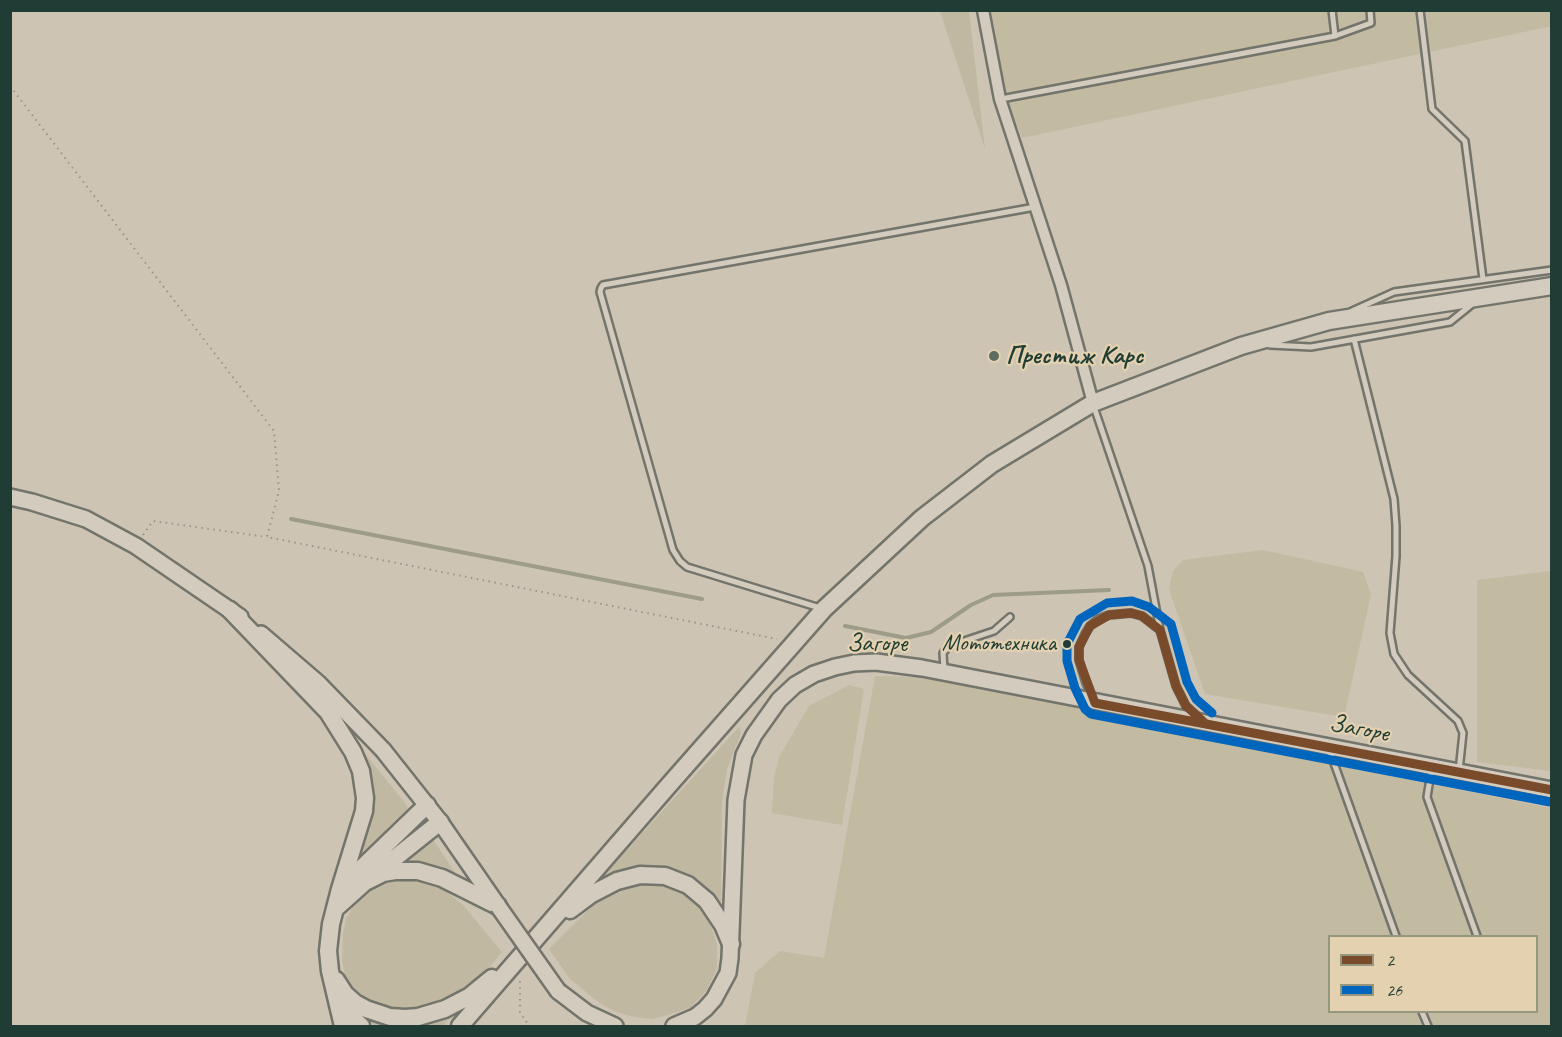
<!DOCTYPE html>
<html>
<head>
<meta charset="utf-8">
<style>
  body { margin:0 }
  #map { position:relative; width:1562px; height:1037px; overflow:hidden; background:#cdc4b3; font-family:Caveat,sans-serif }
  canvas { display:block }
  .frame { position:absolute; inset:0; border:12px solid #1f3d34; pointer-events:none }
  .legend { position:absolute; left:1328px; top:935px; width:210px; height:78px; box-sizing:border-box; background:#e4d1af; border:2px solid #95967e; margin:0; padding:8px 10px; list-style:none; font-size:18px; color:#1f3d34 }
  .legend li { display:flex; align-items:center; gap:12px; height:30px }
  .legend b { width:30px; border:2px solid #95967e }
</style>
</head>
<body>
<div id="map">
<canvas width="1562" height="1037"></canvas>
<div class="frame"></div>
<ul class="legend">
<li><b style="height:8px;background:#7a4b2a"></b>2</li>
<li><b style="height:8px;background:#0065bd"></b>26</li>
</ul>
</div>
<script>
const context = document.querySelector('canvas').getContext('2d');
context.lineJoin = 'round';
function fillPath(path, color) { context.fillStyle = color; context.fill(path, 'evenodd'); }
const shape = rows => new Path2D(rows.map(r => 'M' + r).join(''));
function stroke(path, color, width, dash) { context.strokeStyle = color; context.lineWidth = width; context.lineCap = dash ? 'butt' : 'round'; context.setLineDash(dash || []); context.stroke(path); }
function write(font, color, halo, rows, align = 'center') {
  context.font = font + ' Caveat,sans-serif'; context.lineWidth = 4.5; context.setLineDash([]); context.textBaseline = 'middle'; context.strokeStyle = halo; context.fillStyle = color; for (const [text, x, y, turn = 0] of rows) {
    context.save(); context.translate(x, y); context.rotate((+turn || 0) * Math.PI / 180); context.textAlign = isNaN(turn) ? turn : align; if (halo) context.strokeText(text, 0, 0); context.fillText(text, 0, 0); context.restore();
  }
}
const built = shape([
  [1551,10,1552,26,1022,138,1007,101,986,11],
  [1263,550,1363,572,1371,594,1344,717,1205,694,1169,589,1173,571,1183,560],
  [1551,571,1551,771,1477,762,1477,580],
  [875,676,927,677,1060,702,1318,762,1551,808,1551,1026,745,1026,755,973,780,951,824,958],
  [1330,936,1536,936,1536,1012,1330,1012],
  [849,685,864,689,842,825,772,813,774,777,779,757,809,706]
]);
const green = shape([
  [940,11,969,11,985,149],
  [739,727,741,733,727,769,722,802,721,906,697,883,681,872,662,867,644,866,623,871,607,880,605,874],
  [354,740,405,803,409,810,407,815,354,867,368,834,372,814,373,794,367,773],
  [432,838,461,881,393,866],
  [411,880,443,889,463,905,502,952,476,984,450,1000,423,1008,398,1009,371,1004,356,992,345,975,342,961,343,934,346,919,354,905,366,891,384,882],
  [660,882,679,890,695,903,709,920,717,944,717,969,706,991,690,1008,664,1016,652,1019,635,1017,616,1012,601,1004,570,979,549,949,598,900,613,891,636,884],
  [453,1014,443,1026,374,1026,363,1015]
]);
const stream = shape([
  [291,519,702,599],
  [845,626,906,638,931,632,971,605,993,595,1109,590]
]);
const path = shape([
  [10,86,274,431,279,491,267,537,777,639],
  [143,535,153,521,267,537],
  [520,981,520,1012,529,1026]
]);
const lane = shape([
  [1332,10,1335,36],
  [1420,10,1432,109,1465,141,1483,279],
  [1001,99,1335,36,1371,23,1370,10],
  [1352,311,1394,292,1552,270],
  [1354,339,1394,499,1396,526,1396,556,1390,633,1394,654,1408,675,1458,721,1463,733,1459,771],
  [1270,345,1311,347,1450,322,1471,305],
  [1093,404,1148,566,1160,630],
  [820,608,687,567,680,561,673,550,600,292,601,288,603,285,1035,207],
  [944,670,943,653,949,646,994,631,1010,617],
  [1093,699,1086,683,1079,660,1079,647,1085,634,1090,626,1098,619,1109,615,1131,613,1142,616,1160,630,1176,686,1186,706,1198,717],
  [1329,749,1396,936],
  [1432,767,1427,797,1477,936],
  [1422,1012,1428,1026]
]);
const street = shape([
  [983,10,1000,99,1061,285,1093,403]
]);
const secondary = shape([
  [10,497,32,502,86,519,136,546,240,617],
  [261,634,318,683,383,750,440,822,498,906],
  [558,991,587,1013,615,1026],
  [674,1026,695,1017,705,1009,714,999,728,973,730,958,736,800,744,755,754,735,779,700,795,685,814,674,835,667,854,663,876,662,922,668,1552,790]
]);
const primary = shape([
  [230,610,328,712,353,752,361,771,365,798,364,811,340,889,331,924,328,951,330,971,343,1026],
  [365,882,383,873,395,871,418,871,442,878,498,906],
  [342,887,427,805],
  [336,908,365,882,440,822],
  [570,910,590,895,617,881,640,875,665,876,688,885,707,901,723,925,731,944],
  [336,980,345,994,355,1003,366,1009,390,1017,405,1018,418,1017,445,1009,470,996,492,978],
  [338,1005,361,1026],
  [460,1026,669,785,824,609,922,518,992,464,1093,403,1241,346,1329,321,1552,286]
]);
const secondaryBridge = shape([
  [498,906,558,991]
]);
const bus1 = shape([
  [1131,613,1142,616,1160,630,1176,686,1186,706,1206,724,1095,703,1079,660,1079,647,1090,626,1109,615,1131,613],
  [1206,724,1552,790]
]);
const bus2 = shape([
  [1212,713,1196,699,1187,682,1171,624,1149,607,1132,601,1107,603,1080,619,1067,644,1067,661,1075,688,1085,709,1091,714,1550,802]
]);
const markers = [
  [994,356,6,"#5c6c60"],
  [1067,644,5,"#1f3d34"]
];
const busNames = [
  ["Мототехника",1056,644]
];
const poiNames = [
  ["Престиж Карс",1006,356]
];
const streetNames = [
  ["Загоре",877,644],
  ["Загоре",1359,729,11]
];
fillPath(built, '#c3baa2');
fillPath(green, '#c0b8a1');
stroke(stream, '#9c9c88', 4);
stroke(lane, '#73746b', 10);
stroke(street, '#73746b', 15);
stroke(secondary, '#73746b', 20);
stroke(primary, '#73746b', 21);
stroke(path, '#97968d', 2, [1.5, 4.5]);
stroke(lane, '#d2cbbe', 5);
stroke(street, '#d2cbbe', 10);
stroke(secondary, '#d2cbbe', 15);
stroke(primary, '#d2cbbe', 16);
stroke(secondaryBridge, '#73746b', 20, []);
stroke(secondaryBridge, '#d2cbbe', 15);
stroke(bus1, '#7a4b2a', 9);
stroke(bus2, '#0065bd', 9);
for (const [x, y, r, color] of markers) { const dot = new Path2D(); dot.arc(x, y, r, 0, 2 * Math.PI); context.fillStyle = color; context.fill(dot); stroke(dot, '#e4d1af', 2); }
write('24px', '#1f3d34', '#e4d1af', busNames, 'right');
write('bold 26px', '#1f3d34', '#e4d1af', poiNames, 'left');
write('26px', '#1f3d34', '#e4d1af', streetNames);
</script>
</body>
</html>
